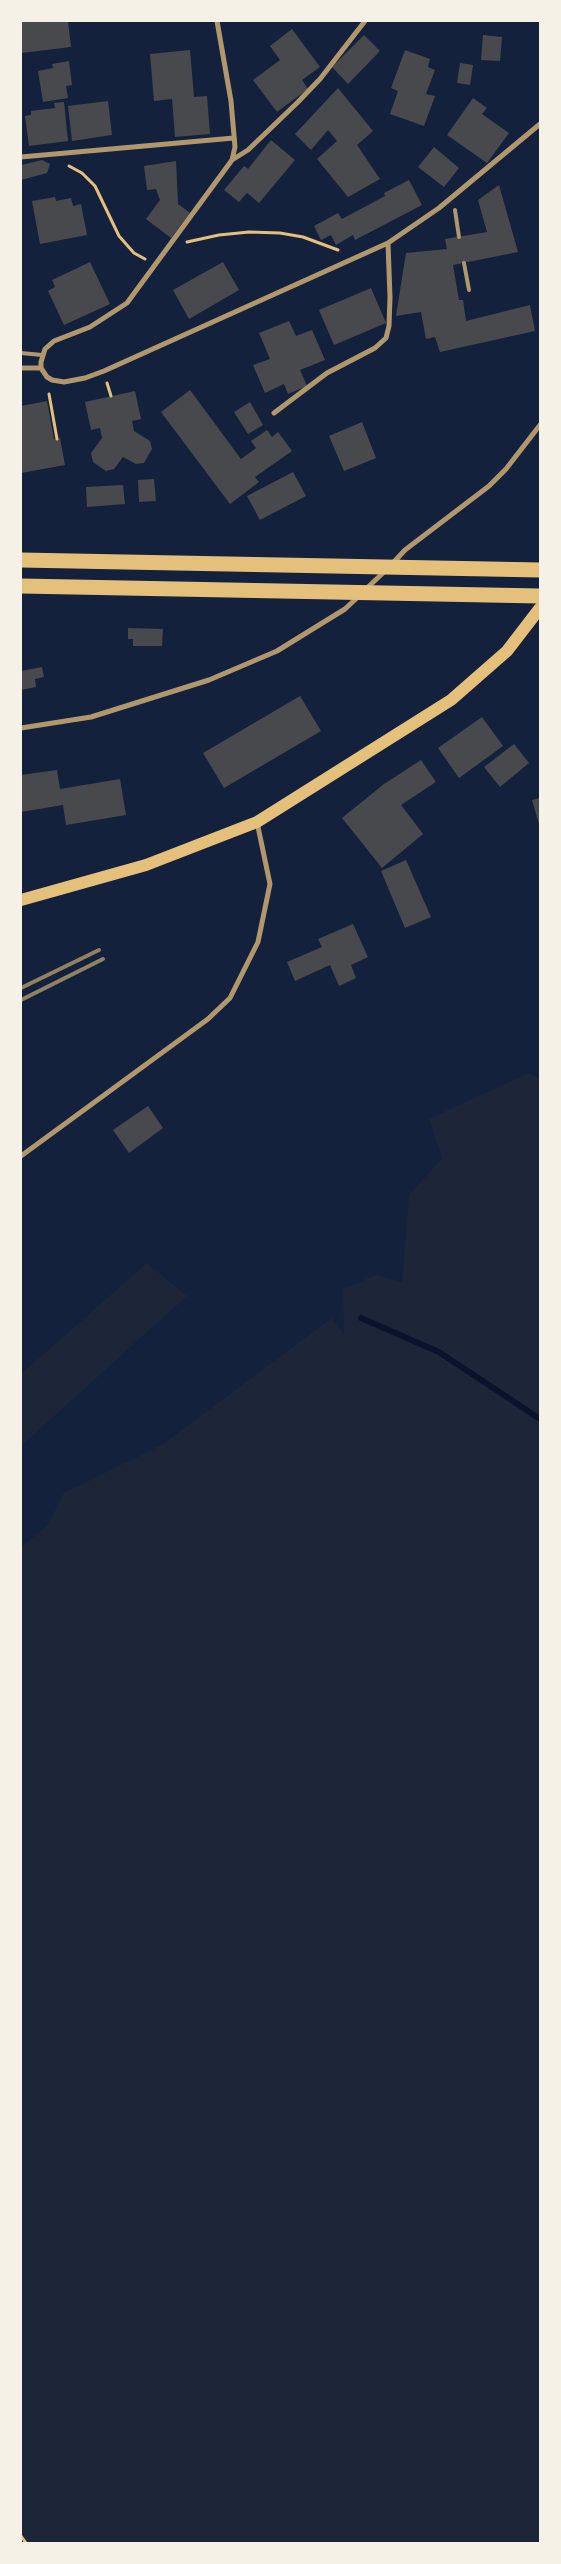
<!DOCTYPE html>
<html>
<head>
<meta charset="utf-8">
<style>
  body { margin:0 }
  #map { position:relative; width:561px; height:2564px; overflow:hidden; background:#14213d; font-family:Quicksand,sans-serif }
  canvas { display:block }
  .frame { position:absolute; inset:0; border:22px solid #f6f1e7; pointer-events:none }
</style>
</head>
<body>
<div id="map">
<canvas width="561" height="2564"></canvas>
<div class="frame"></div>
</div>
<script>
const context = document.querySelector('canvas').getContext('2d');
context.lineJoin = 'round';
function fillPath(path, color) { context.fillStyle = color; context.fill(path, 'evenodd'); }
const shape = rows => new Path2D(rows.map(r => 'M' + r).join(''));
function stroke(path, color, width, dash) { context.strokeStyle = color; context.lineWidth = width; context.lineCap = dash ? 'butt' : 'round'; context.setLineDash(dash || []); context.stroke(path); }
const green = shape([
  [529,1073,540,1079,540,2543,21,2543,21,1547,48,1525,64,1493,163,1444,332,1318,344,1335,343,1289,376,1275,402,1282,409,1195,442,1158,429,1119],
  [147,1263,187,1296,21,1446,21,1374]
]);
const stream = shape([
  [361,1318,439,1352,540,1419]
]);
const building = shape([
  [21,21,68,21,71,47,21,53],
  [292,29,320,67,302,80,308,89,277,112,253,80,280,60,270,46],
  [364,35,380,51,348,84,332,67],
  [483,35,502,37,500,61,481,60],
  [190,50,194,97,207,96,210,134,175,137,172,99,154,101,150,54],
  [405,50,430,59,428,67,435,70,426,94,435,96,424,126,390,114,398,91,391,88],
  [69,61,72,85,66,86,68,98,43,102,38,71,53,68,52,64],
  [460,63,473,65,470,85,457,83],
  [338,88,373,131,357,145,380,179,348,197,317,159,337,141,328,130,311,150,295,134],
  [473,98,487,108,482,114,509,133,487,163,447,135],
  [108,101,112,135,72,141,68,106],
  [64,102,68,141,29,146,25,116,31,115,31,111,55,108,54,103],
  [271,140,295,160,259,203,247,193,239,202,224,190,244,166,248,169],
  [434,147,459,168,444,187,418,167],
  [42,160,50,164,47,173,21,180,21,165],
  [176,161,178,204,190,213,171,238,146,219,160,200,156,189,147,190,144,166],
  [409,180,422,205,355,240,353,235,336,245,331,235,321,240,314,226,338,213,342,219,385,196,384,193],
  [499,185,518,252,453,265,459,300,463,300,466,321,530,305,535,331,440,352,435,337,426,339,421,312,396,316,406,253,447,249,445,239,487,232,478,200],
  [55,197,56,201,71,198,73,206,81,204,87,235,40,244,32,201],
  [90,262,110,304,64,325,48,291,55,287,52,280],
  [223,262,239,290,189,319,173,290],
  [371,288,386,323,334,345,319,310],
  [289,321,296,336,312,330,325,360,300,370,307,386,288,394,284,384,265,393,253,365,270,359,259,333],
  [190,390,241,459,256,448,251,441,267,430,272,437,278,432,292,451,255,477,259,482,230,504,161,412],
  [135,391,141,419,132,421,134,431,150,441,152,449,144,463,136,464,123,457,114,469,106,471,93,462,91,453,102,438,100,428,91,430,85,402],
  [47,401,54,439,60,438,65,465,21,473,21,406],
  [250,402,263,425,248,434,234,412],
  [362,422,376,458,344,471,329,436],
  [293,472,306,496,260,520,247,496],
  [154,479,156,501,139,502,138,480],
  [123,485,125,504,87,507,86,487],
  [128,628,163,629,162,646,133,646,133,639,128,639],
  [42,667,44,677,35,679,36,687,21,690,21,671],
  [300,696,321,731,224,788,203,753],
  [482,717,503,746,459,778,438,748],
  [514,744,529,763,500,787,484,767],
  [421,760,436,782,401,805,423,834,382,868,342,818,384,784],
  [57,770,60,789,120,779,126,815,66,825,63,805,21,812,21,775],
  [540,798,540,824,539,824,532,800],
  [406,860,431,917,405,928,381,871],
  [353,924,368,957,351,965,356,978,339,986,330,965,295,981,287,962,322,947,318,939],
  [148,1106,163,1128,129,1153,113,1130]
]);
const path = shape([
  [69,166,82,173,95,186,119,236,134,253,145,259],
  [187,242,219,235,249,232,280,233,303,237,338,250],
  [107,383,111,396],
  [49,394,57,439],
  [21,2536,26,2543]
]);
const service = shape([
  [455,210,459,237],
  [464,263,469,290],
  [21,353,42,355]
]);
const minor = shape([
  [217,21,231,101,235,147,232,160,127,303,90,327,54,341,45,349,41,362,41,368,47,377,52,380,64,382,85,378,104,371,388,243,439,208,540,124],
  [21,157,234,138],
  [232,160,248,150,298,102,320,79,365,21],
  [21,368,41,368],
  [274,413,327,373,375,348,386,338,389,326,390,297,388,243],
  [392,564,405,550,489,486,506,469,540,425],
  [365,590,386,570],
  [21,728,91,717,209,680,277,651,345,609,359,596],
  [21,1156,208,1019,230,998,258,942,270,884,257,822]
]);
const primary = shape([
  [21,900,146,865,257,822,451,700,507,651,540,608]
]);
const motorway = shape([
  [21,560,540,570],
  [21,586,540,596]
]);
const rail = shape([
  [21,988,99,950],
  [21,1000,103,959]
]);
fillPath(green, '#1d2539');
stroke(stream, '#0b132b', 6);
fillPath(building, '#48494c');
stroke(path, '#e5c07b', 3);
stroke(service, '#b1986c', 4);
stroke(minor, '#b1986c', 5);
stroke(primary, '#e5c07b', 12);
stroke(motorway, '#e5c07b', 15);
stroke(rail, '#918062', 4);
</script>
</body>
</html>
